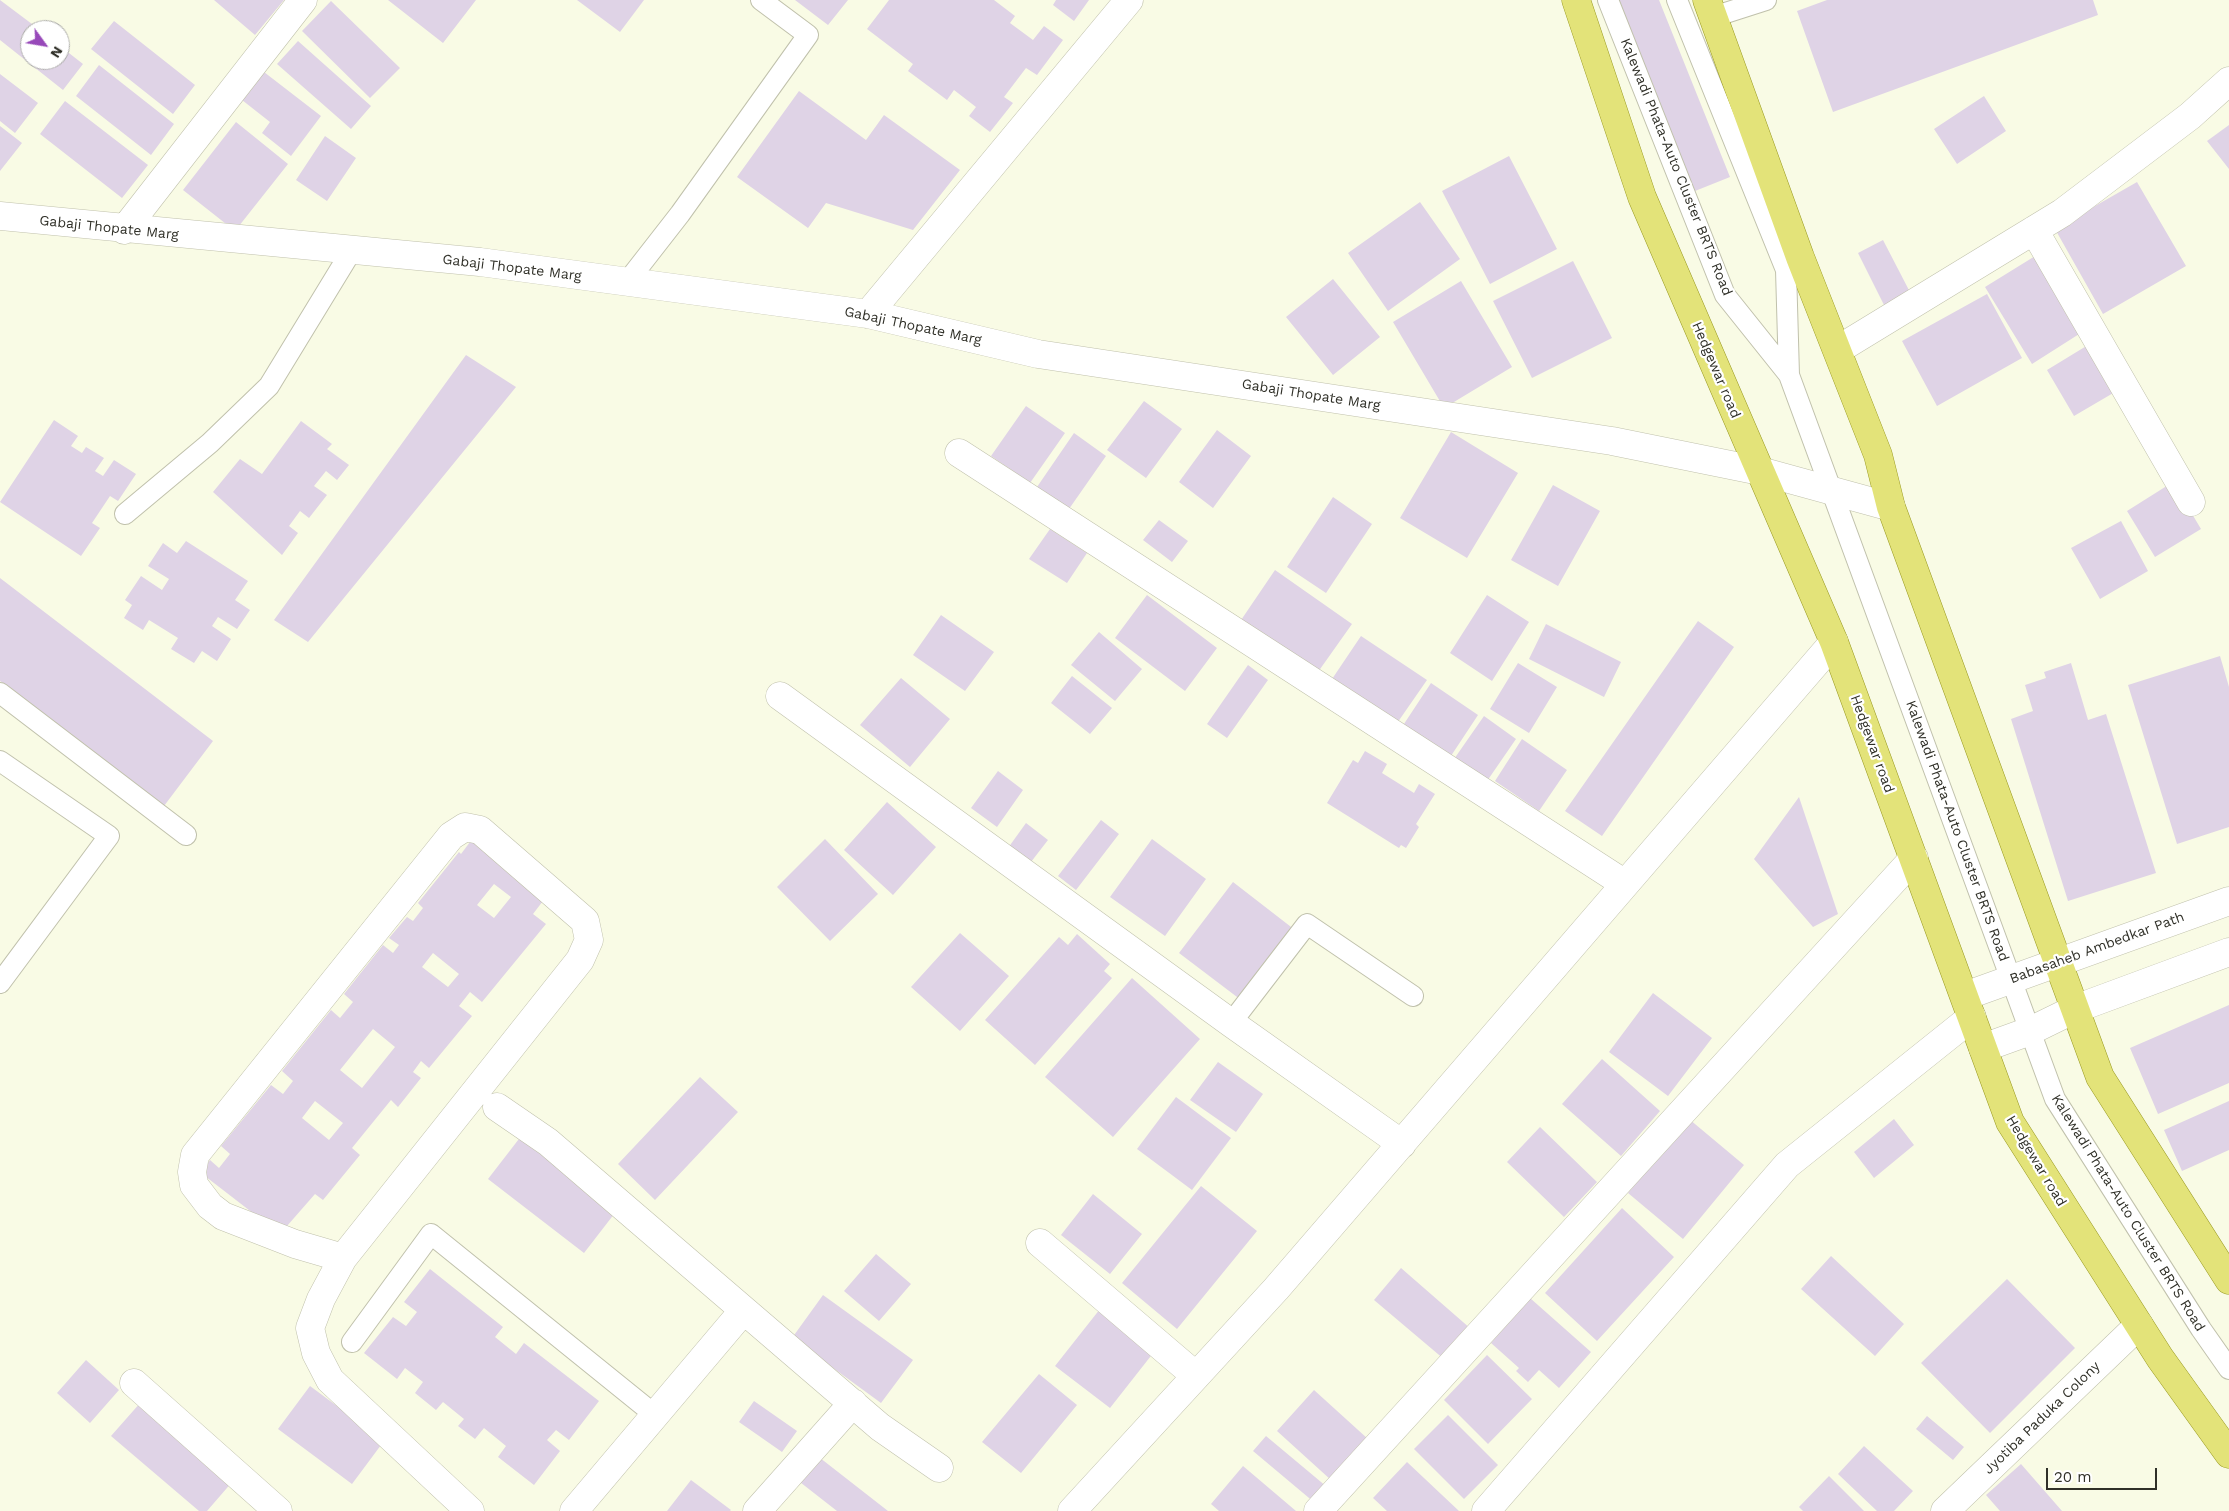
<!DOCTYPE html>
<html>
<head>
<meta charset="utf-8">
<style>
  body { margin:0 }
  #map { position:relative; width:2229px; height:1511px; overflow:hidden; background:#f9fbe5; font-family:"Work Sans",sans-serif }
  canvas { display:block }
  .north { position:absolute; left:20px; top:20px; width:50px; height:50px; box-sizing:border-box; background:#fff; border:1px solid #acaca9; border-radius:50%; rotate:122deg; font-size:14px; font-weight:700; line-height:20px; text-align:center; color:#303028 }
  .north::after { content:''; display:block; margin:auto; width:18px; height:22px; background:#9749b9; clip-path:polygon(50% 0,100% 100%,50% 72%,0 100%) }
  .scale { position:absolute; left:2046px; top:1468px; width:111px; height:22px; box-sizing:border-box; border:2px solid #303028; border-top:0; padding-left:6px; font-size:15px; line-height:18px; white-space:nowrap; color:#303028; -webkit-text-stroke:4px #fff; paint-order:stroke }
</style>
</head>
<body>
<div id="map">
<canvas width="2229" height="1511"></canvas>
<div class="north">N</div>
<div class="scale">20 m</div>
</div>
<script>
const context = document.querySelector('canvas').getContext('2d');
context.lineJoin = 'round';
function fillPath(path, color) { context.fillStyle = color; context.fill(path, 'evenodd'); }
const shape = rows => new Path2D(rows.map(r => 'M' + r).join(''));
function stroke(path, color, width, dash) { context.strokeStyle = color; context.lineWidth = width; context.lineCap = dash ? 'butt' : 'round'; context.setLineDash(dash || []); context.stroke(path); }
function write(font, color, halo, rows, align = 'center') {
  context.font = font + ' "Work Sans",sans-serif'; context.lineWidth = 4.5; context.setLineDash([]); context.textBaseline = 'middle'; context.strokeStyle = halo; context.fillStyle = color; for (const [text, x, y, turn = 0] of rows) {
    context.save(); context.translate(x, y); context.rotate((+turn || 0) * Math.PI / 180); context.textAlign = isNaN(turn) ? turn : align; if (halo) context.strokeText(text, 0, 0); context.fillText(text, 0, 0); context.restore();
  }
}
const building = shape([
  [0,0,40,30,30,30,30,60,60,60,60,46,83,64,63,90,0,40],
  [214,0,284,0,255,35],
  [388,0,476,0,443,43],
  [577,0,644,0,620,32],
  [795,0,848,0,828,25],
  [889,0,994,0,1015,16,1010,23,1033,40,1044,26,1063,40,1037,75,1026,68,1004,97,1013,103,990,132,969,116,976,107,954,90,947,100,908,71,913,64,867,29],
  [1056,0,1089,0,1074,21,1053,5],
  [1618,0,1659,0,1730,177,1695,191],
  [1827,0,2093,0,2098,15,1833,112,1797,11],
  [331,1,400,68,370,98,302,31],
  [114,21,195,85,173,114,91,49],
  [298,41,371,106,351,129,277,64],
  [99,65,174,124,151,155,76,96],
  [264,72,321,116,291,156,262,133,270,122,242,100],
  [0,74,38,103,15,133,0,121],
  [799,91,866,140,884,115,960,170,913,230,826,203,808,228,737,177],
  [1984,96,2006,131,1957,164,1934,129],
  [65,101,148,165,122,198,40,134],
  [236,122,288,164,235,231,183,190],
  [2229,125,2229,169,2207,141],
  [0,126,22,143,0,171],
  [325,136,356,158,327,201,296,180],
  [1509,156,1557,249,1490,284,1442,191],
  [2137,182,2186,266,2103,314,2055,229],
  [1420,202,1460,259,1388,311,1348,253],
  [1883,240,1912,296,1886,309,1858,253],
  [2040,253,2087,329,2032,364,1985,287],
  [1573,261,1612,338,1532,378,1493,301],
  [1333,279,1380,337,1333,375,1286,317],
  [1461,281,1512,367,1444,408,1393,322],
  [1987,294,2022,358,1937,406,1902,341],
  [2088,345,2115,392,2074,416,2047,370],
  [466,355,516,387,308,642,274,620],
  [1144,401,1182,429,1146,478,1107,450],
  [1026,406,1065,433,1030,483,991,456],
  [54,420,78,436,71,446,82,453,86,447,104,458,95,471,103,476,114,460,136,474,118,501,110,496,92,523,100,528,81,556,0,502],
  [301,421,332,444,327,449,349,465,337,480,326,471,314,486,327,495,309,518,300,511,289,526,298,533,282,555,213,492,240,459,262,474],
  [1217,430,1251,456,1213,508,1179,482],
  [1451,432,1518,473,1467,558,1400,518],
  [1074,433,1106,456,1069,509,1037,487],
  [2173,482,2201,529,2155,557,2127,511],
  [1553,485,1600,511,1558,586,1511,560],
  [1333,497,1372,524,1326,593,1287,567],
  [1159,520,1188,541,1172,562,1143,540],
  [2121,521,2148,571,2100,599,2071,548],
  [1050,529,1087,553,1067,583,1029,559],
  [186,541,248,581,235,600,250,610,237,629,218,617,212,626,231,639,217,661,202,651,194,663,171,649,178,638,149,620,143,630,124,618,132,605,125,600,141,576,162,590,169,579,148,566,163,543,177,553],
  [1275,570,1352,624,1318,672,1237,626],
  [0,578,213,741,164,806,0,681],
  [1147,595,1217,648,1185,691,1115,638],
  [1487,595,1529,622,1492,681,1450,653],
  [941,615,994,652,965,691,913,655],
  [1698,621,1734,647,1602,836,1565,811],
  [1546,624,1621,662,1604,697,1529,659],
  [1099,632,1142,669,1115,701,1071,665],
  [1361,636,1427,680,1393,729,1328,685],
  [2220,656,2229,687,2229,827,2177,844,2128,685],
  [1518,663,1557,687,1529,733,1490,709],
  [2071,663,2088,720,2106,714,2156,873,2068,901,2011,719,2033,711,2025,685,2046,678,2044,672],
  [1248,665,1268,680,1227,738,1207,724],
  [1072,676,1112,708,1090,734,1051,703],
  [901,678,950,719,910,767,860,725],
  [1431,683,1478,715,1445,765,1398,733],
  [1484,716,1516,739,1485,784,1452,762],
  [1522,739,1567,770,1539,811,1495,781],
  [1365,751,1387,764,1382,773,1414,793,1419,784,1435,794,1416,824,1419,827,1406,848,1401,845,1399,848,1327,803,1353,760,1358,763],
  [998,771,1023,790,997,827,971,808],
  [1799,797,1838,914,1813,927,1754,859],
  [887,802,936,847,893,895,844,850],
  [1101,820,1119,834,1076,890,1058,876],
  [1026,823,1048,840,1024,871,1003,855],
  [473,838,546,897,533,914,546,924,482,1002,470,992,459,1006,472,1016,429,1068,421,1061,413,1072,421,1078,398,1107,391,1100,352,1148,360,1155,323,1200,315,1194,280,1234,201,1173,210,1160,219,1168,230,1154,221,1146,271,1085,283,1094,293,1081,282,1071,331,1010,340,1018,353,1002,344,994,383,945,393,953,399,945,389,938,407,917,413,921,423,908,418,903,459,852,461,854],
  [494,884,511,897,494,918,477,905],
  [433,953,459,974,448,987,422,967],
  [373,1029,395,1047,362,1088,340,1070],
  [315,1101,343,1123,329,1140,302,1118],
  [825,839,878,894,830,941,777,887],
  [1152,839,1206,879,1165,936,1110,897],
  [1233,882,1295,930,1241,1000,1179,953],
  [960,933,1009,976,960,1031,911,987],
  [1077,934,1110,964,1104,971,1112,978,1035,1065,985,1020,1059,937,1068,945],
  [1132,978,1200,1039,1113,1137,1045,1077],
  [1653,993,1712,1038,1668,1096,1609,1052],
  [2229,1005,2229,1083,2158,1114,2130,1048],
  [1602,1059,1660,1111,1621,1156,1562,1104],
  [1218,1062,1263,1094,1236,1132,1190,1100],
  [700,1077,738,1112,655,1200,618,1164],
  [1176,1097,1231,1138,1192,1190,1137,1149],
  [2229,1101,2229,1150,2182,1171,2164,1130],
  [1689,1119,1744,1165,1683,1239,1628,1193],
  [1894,1119,1914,1145,1874,1178,1854,1152],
  [1540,1127,1597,1182,1564,1217,1507,1162],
  [522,1135,618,1209,584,1253,488,1179],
  [1201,1186,1257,1231,1177,1329,1122,1283],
  [1093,1194,1142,1234,1110,1274,1061,1235],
  [1622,1208,1674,1257,1597,1341,1545,1293],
  [876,1254,911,1284,879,1321,844,1291],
  [1831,1256,1904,1324,1875,1356,1801,1289],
  [1401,1268,1471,1329,1445,1360,1374,1300],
  [430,1269,503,1327,495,1337,516,1354,524,1343,599,1401,569,1440,556,1430,547,1440,560,1451,534,1485,498,1457,506,1446,484,1428,475,1439,458,1426,464,1419,443,1402,436,1410,415,1393,423,1382,405,1368,397,1379,364,1353,393,1317,406,1326,417,1312,404,1302],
  [2007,1279,2075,1348,1990,1433,1921,1363],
  [823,1295,913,1360,881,1403,792,1338],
  [1530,1298,1591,1352,1559,1388,1539,1370,1528,1382,1516,1371,1519,1368,1491,1343],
  [1100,1309,1154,1352,1110,1408,1055,1366],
  [1487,1355,1532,1399,1488,1444,1444,1400],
  [86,1360,119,1390,90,1423,57,1393],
  [1039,1374,1077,1405,1021,1473,982,1442],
  [310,1386,384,1441,352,1484,278,1429],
  [1314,1390,1368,1439,1331,1480,1277,1431],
  [754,1401,797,1431,782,1452,739,1422],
  [141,1402,233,1481,207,1511,199,1511,111,1436],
  [1448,1415,1498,1465,1464,1499,1414,1449],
  [1927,1416,1964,1447,1953,1460,1916,1429],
  [1266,1436,1327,1487,1315,1503,1253,1451],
  [1864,1446,1913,1491,1894,1511,1877,1511,1838,1474],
  [815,1454,888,1511,837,1511,796,1479],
  [1407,1462,1459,1511,1387,1511,1373,1498],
  [2021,1464,2062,1511,2000,1511,1986,1495],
  [1243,1466,1296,1511,1219,1511,1211,1504],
  [1829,1476,1864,1511,1803,1511,1799,1507],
  [691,1480,731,1510,730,1511,667,1511]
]);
const lane = shape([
  [1608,0,1725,295,1789,375],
  [1677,0,1786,270,1789,375,2055,1099,2201,1329,2229,1369],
  [1713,17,1766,0],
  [627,282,680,214,808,35,761,0],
  [125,514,210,443,269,386,352,250],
  [0,693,186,835],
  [0,761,109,836,0,983],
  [1231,1023,1307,924,1413,996],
  [352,1342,431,1234,655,1415]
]);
const street = shape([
  [0,216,480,262,868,314,1038,354,1612,441,1760,471,1891,507],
  [124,230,303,0],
  [2034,230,2191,502],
  [868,314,1129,0],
  [1839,349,2062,213,2190,116,2229,81],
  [959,453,1625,884],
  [780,696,1231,1023,1402,1144],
  [497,1107,548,1142,880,1427,939,1468],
  [1040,1243,1196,1376],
  [343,1258,295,1244,223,1216,210,1206,194,1185,192,1172,195,1155,451,836,465,827,480,830,585,921,589,940,580,960,343,1258,321,1299,310,1328,316,1353,330,1380,470,1511],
  [134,1383,278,1511],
  [574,1511,743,1311],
  [757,1511,853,1403],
  [1072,1511,1276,1289,1834,642],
  [1318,1511,1914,858],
  [1486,1511,1787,1165,1972,1017],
  [1945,1511,2139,1325]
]);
const secondary = shape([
  [1965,996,2229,901],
  [1983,1048,2030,1031,2075,1009,2229,952]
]);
const primary = shape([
  [1576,0,1642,197,1834,642,2010,1122,2160,1358,2229,1454],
  [1707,0,1800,257,1878,455,1891,507,2100,1077,2229,1280]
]);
const streetNames = [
  ["Kalewadi Phata-Auto Cluster BRTS Road",1676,167,68],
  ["Gabaji Thopate Marg",109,228,6],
  ["Gabaji Thopate Marg",512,268,7],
  ["Gabaji Thopate Marg",913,326,12],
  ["Hedgewar road",1716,370,67],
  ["Gabaji Thopate Marg",1311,395,9],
  ["Hedgewar road",1872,744,70],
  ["Kalewadi Phata-Auto Cluster BRTS Road",1957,831,70],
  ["Babasaheb Ambedkar Path",2097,948,-20],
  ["Hedgewar road",2036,1161,59],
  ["Kalewadi Phata-Auto Cluster BRTS Road",2128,1213,58],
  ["Jyotiba Paduka Colony",2042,1418,-44]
];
fillPath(building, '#dfd3e6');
stroke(lane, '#c0c1ac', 22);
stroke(street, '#c0c1ac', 29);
stroke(secondary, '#c0c1ac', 29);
stroke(primary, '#992', 29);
stroke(lane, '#fff', 20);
stroke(street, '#fff', 28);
stroke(secondary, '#fff', 28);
stroke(primary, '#e3e379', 28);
write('14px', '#303028', '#fff', streetNames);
</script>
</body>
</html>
